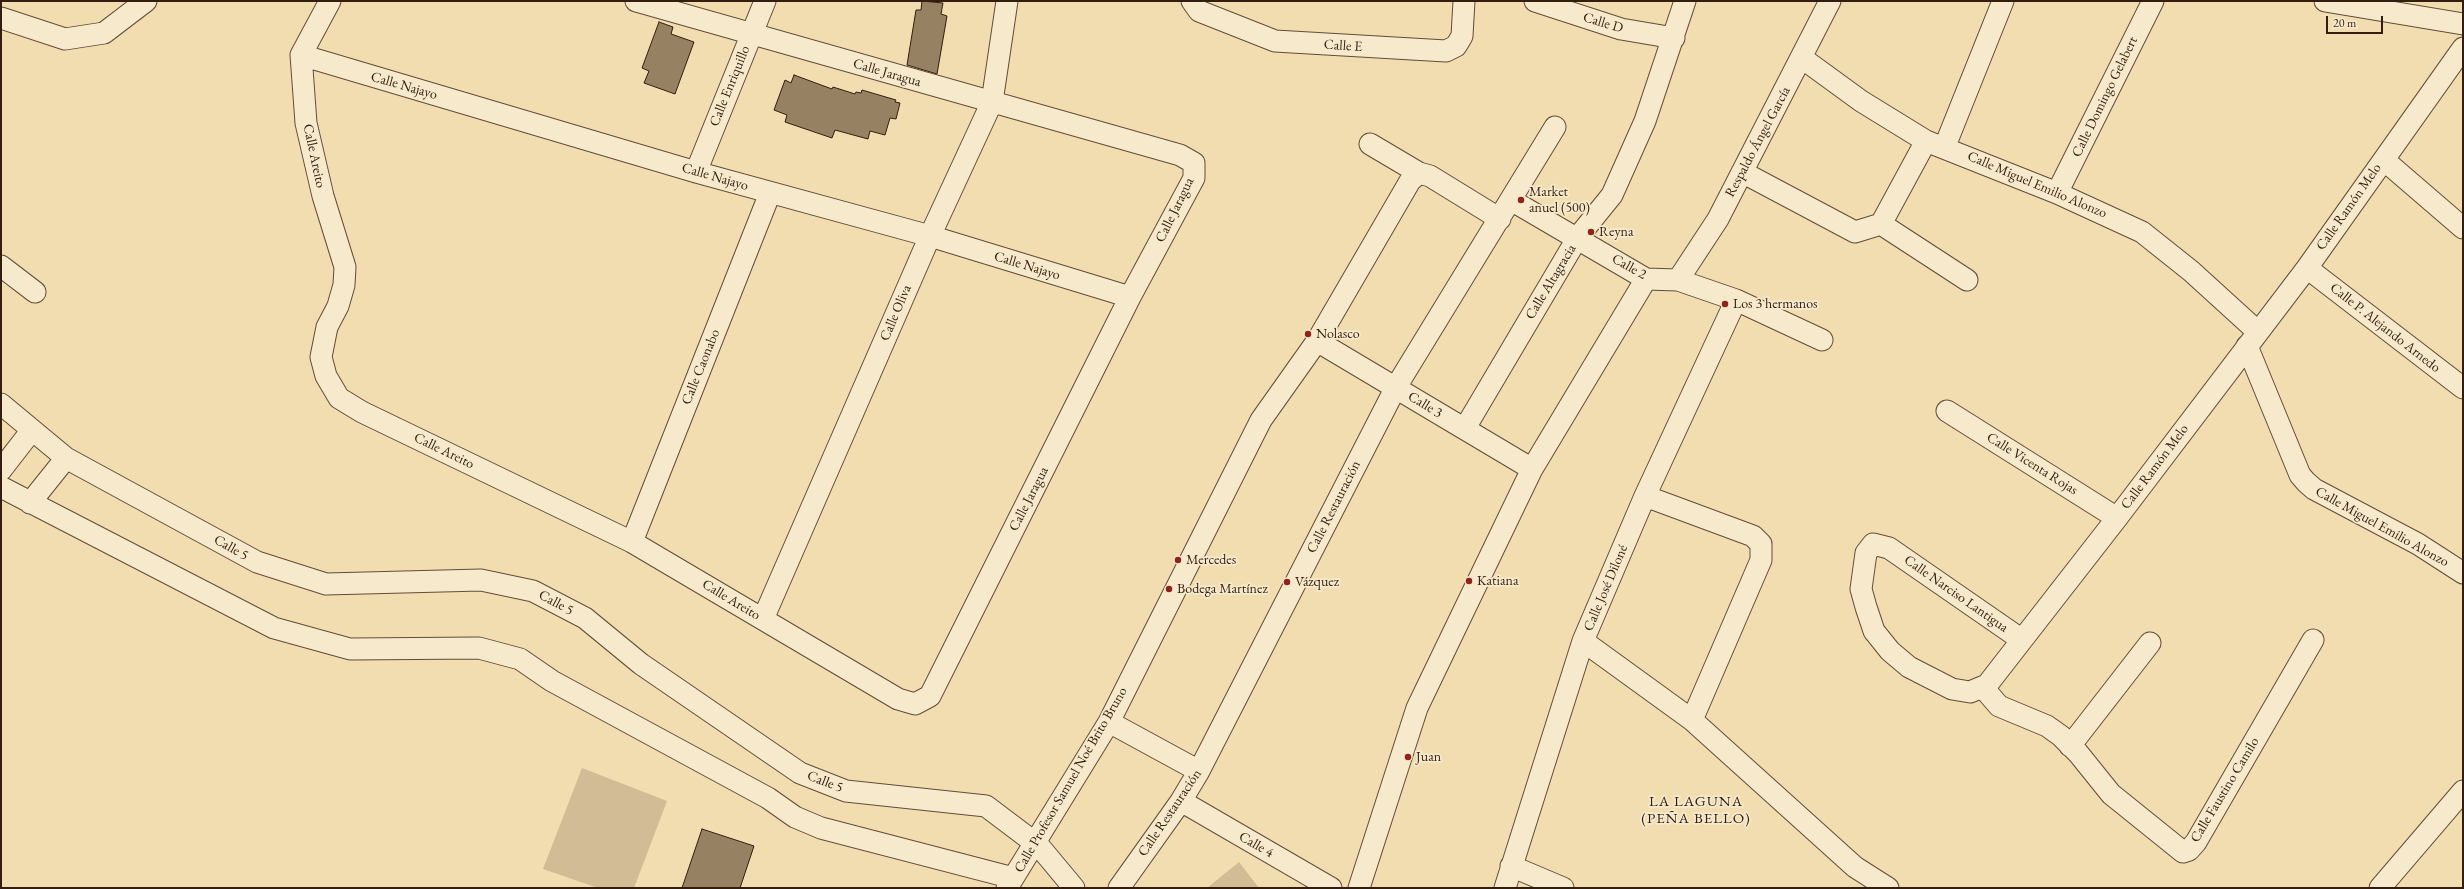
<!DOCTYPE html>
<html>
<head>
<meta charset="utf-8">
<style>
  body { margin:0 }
  #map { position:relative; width:2464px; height:889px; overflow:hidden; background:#f1ddb0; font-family:"EB Garamond",serif }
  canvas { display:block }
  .frame { position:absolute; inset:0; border:2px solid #331d0f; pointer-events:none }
  .scale { position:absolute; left:2326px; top:16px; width:57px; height:18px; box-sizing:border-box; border:2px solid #331d0f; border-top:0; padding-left:5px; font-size:12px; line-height:14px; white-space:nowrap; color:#331d0f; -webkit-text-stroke:3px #f6e9cc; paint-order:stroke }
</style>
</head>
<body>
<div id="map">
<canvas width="2464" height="889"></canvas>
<div class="frame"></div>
<div class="scale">20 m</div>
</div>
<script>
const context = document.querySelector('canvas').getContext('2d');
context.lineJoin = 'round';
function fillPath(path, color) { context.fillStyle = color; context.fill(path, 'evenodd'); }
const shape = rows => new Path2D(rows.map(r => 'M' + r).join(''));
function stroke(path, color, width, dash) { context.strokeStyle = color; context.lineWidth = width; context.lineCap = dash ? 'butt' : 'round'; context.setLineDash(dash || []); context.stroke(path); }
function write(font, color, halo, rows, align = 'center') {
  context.font = font + ' "EB Garamond",serif'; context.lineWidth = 3.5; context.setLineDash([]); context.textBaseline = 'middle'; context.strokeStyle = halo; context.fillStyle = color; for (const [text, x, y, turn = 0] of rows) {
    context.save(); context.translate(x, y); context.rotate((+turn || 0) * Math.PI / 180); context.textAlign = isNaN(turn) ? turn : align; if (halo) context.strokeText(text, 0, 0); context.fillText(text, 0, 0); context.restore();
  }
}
const green = shape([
  [582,768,667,801,634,888,598,888,543,869],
  [1239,862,1259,888,1207,888]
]);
const building = shape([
  [922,1,943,3,941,14,947,16,937,74,907,65,916,10,921,10,922,1],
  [659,22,673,27,671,34,694,42,675,94,644,83,649,71,642,68,659,22],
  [794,75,832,89,833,87,855,94,856,92,861,93,862,90,896,100,895,102,900,103,896,119,890,118,885,135,870,131,868,139,835,130,832,138,785,122,787,115,774,110,785,80,791,83,794,75],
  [702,829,754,846,740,888,682,888,702,829]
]);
const minor = shape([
  [330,1,301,55,306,123,323,196,345,267,344,285,338,306,327,327,321,357,326,376,339,398,362,412,632,542,898,699,915,704,930,696,1130,297,1194,178,1194,163,1180,155,636,1],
  [1192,1,1199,11,1275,41,1446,51,1456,46,1462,36,1464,1],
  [1535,1,1621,29,1674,38],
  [2325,1,2463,24],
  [1,18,65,39,104,33,146,1],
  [301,55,696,172,930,236,1130,297],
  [1802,58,1861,101,1926,141,2057,193,2142,232,2191,271,2258,332],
  [1370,144,1419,173,1430,176,1500,219],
  [1945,146,2003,1],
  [2384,160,2463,228],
  [696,172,765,1],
  [1742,172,1855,232,1881,224,1926,141],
  [2057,193,2153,1],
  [1511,200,1646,279,1678,280,1736,300,1822,340],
  [1881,224,1967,280],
  [1,266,35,292],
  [2307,268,2463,388],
  [1678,280,1718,219,1830,1],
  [1317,341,1532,469],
  [2247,346,2300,475,2306,482,2314,489,2418,544,2463,573],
  [1,404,66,458,257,562,326,584,481,580,533,591,585,618,641,664,800,773,846,791,986,806,1039,846,1074,888],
  [1947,411,2117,518],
  [1465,428,1578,237,1612,195,1645,121,1685,1],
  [1,470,32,430],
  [1,487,274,628,350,649,479,648,520,659,552,681,768,798,795,817,821,828,1013,878],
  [1645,496,1753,536,1761,544,1761,560,1692,720],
  [30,503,66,458],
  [632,542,770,193],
  [763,619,930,236,992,102,1007,1],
  [2022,640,1889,548,1873,544,1866,553,1861,589,1866,607,1874,631,1890,651,1909,667,1952,689,1970,692,1987,685,2022,640,2117,518,2307,268,2463,48],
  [1583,641,1692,720,1855,867,1888,888],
  [1987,685,1986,691,1999,706,2047,726,2061,736,2078,753,2111,794,2183,852,2189,850,2196,842,2313,640],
  [1109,722,1199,771],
  [2070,746,2150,643],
  [1181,801,1331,888],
  [1511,866,1563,888],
  [1007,888,1109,722,1261,420,1317,341,1410,181,1419,173],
  [1119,888,1181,801,1199,771,1396,387,1555,127],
  [1359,888,1417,708,1532,469,1646,279],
  [1505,888,1583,641,1645,496,1736,300],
  [2380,888,2463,791]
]);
const markers = [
  [1521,200,4,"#8f2418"],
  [1591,232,4,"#8f2418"],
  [1725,304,4,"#8f2418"],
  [1308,334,4,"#8f2418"],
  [1178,560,4,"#8f2418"],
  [1469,581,4,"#8f2418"],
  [1287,582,4,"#8f2418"],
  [1169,589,4,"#8f2418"],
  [1408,757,4,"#8f2418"]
];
const streetNames = [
  ["Calle D",1603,23,17],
  ["Calle E",1343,46,4],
  ["Calle Jaragua",887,73,16],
  ["Calle Najayo",404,86,16],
  ["Calle Enriquillo",730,86,-68],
  ["Calle Domingo Gelabert",2105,97,-64],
  ["Respaldo Ángel García",1758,142,-62],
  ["Calle Areito",314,156,78],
  ["Calle Najayo",715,177,16],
  ["Calle Miguel Emilio Alonzo",2037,185,23],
  ["Calle Ramón Melo",2349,207,-55],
  ["Calle Jaragua",1175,210,-64],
  ["Calle Najayo",1027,266,17],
  ["Calle 2",1629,267,29],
  ["Calle Altagracia",1551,282,-59],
  ["Calle Oliva",896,313,-67],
  ["Calle P. Alejando Arnedo",2385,328,38],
  ["Calle Caonabo",701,367,-68],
  ["Calle 3",1425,405,31],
  ["Calle Areito",444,451,26],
  ["Calle Vicenta Rojas",2032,464,32],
  ["Calle Ramón Melo",2155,467,-53],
  ["Calle Jaragua",1029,499,-63],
  ["Calle Restauración",1334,507,-63],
  ["Calle Miguel Emilio Alonzo",2382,527,29],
  ["Calle 5",231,548,29],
  ["Calle José Diloné",1606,588,-67],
  ["Calle Narciso Lantigua",1956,594,35],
  ["Calle Areito",731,600,31],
  ["Calle 5",556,603,28],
  ["Calle Profesor Samuel Noé Brito Bruno",1071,780,-60],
  ["Calle 5",825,782,21],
  ["Calle Faustino Camilo",2225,790,-59],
  ["Calle Restauración",1170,813,-56],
  ["Calle 4",1256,845,30]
];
const poiNames = [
  ["Market",1529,192],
  ["anuel (500)",1529,208],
  ["Reyna",1599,232],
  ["Los 3 hermanos",1733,304],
  ["Nolasco",1316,334],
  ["Mercedes",1186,560],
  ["Katiana",1477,581],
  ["Vázquez",1295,582],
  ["Bodega Martínez",1177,589],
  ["Juan",1416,757]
];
const neighbourhoodNames = [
  ["LA LAGUNA",1696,802],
  ["(PEÑA BELLO)",1696,819]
];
fillPath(green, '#d1bc95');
fillPath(building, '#968163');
stroke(building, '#331d0f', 1);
stroke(minor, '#624d37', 23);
stroke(minor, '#f6e9cc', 21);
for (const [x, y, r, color] of markers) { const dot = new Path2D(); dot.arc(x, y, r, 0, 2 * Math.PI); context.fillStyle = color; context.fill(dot); stroke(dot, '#f6e9cc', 1.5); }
write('14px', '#331d0f', '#f6e9cc', streetNames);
write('14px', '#331d0f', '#f6e9cc', poiNames, 'left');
context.letterSpacing = '1px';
write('15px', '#331d0f', '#f6e9cc', neighbourhoodNames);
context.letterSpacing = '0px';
</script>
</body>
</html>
